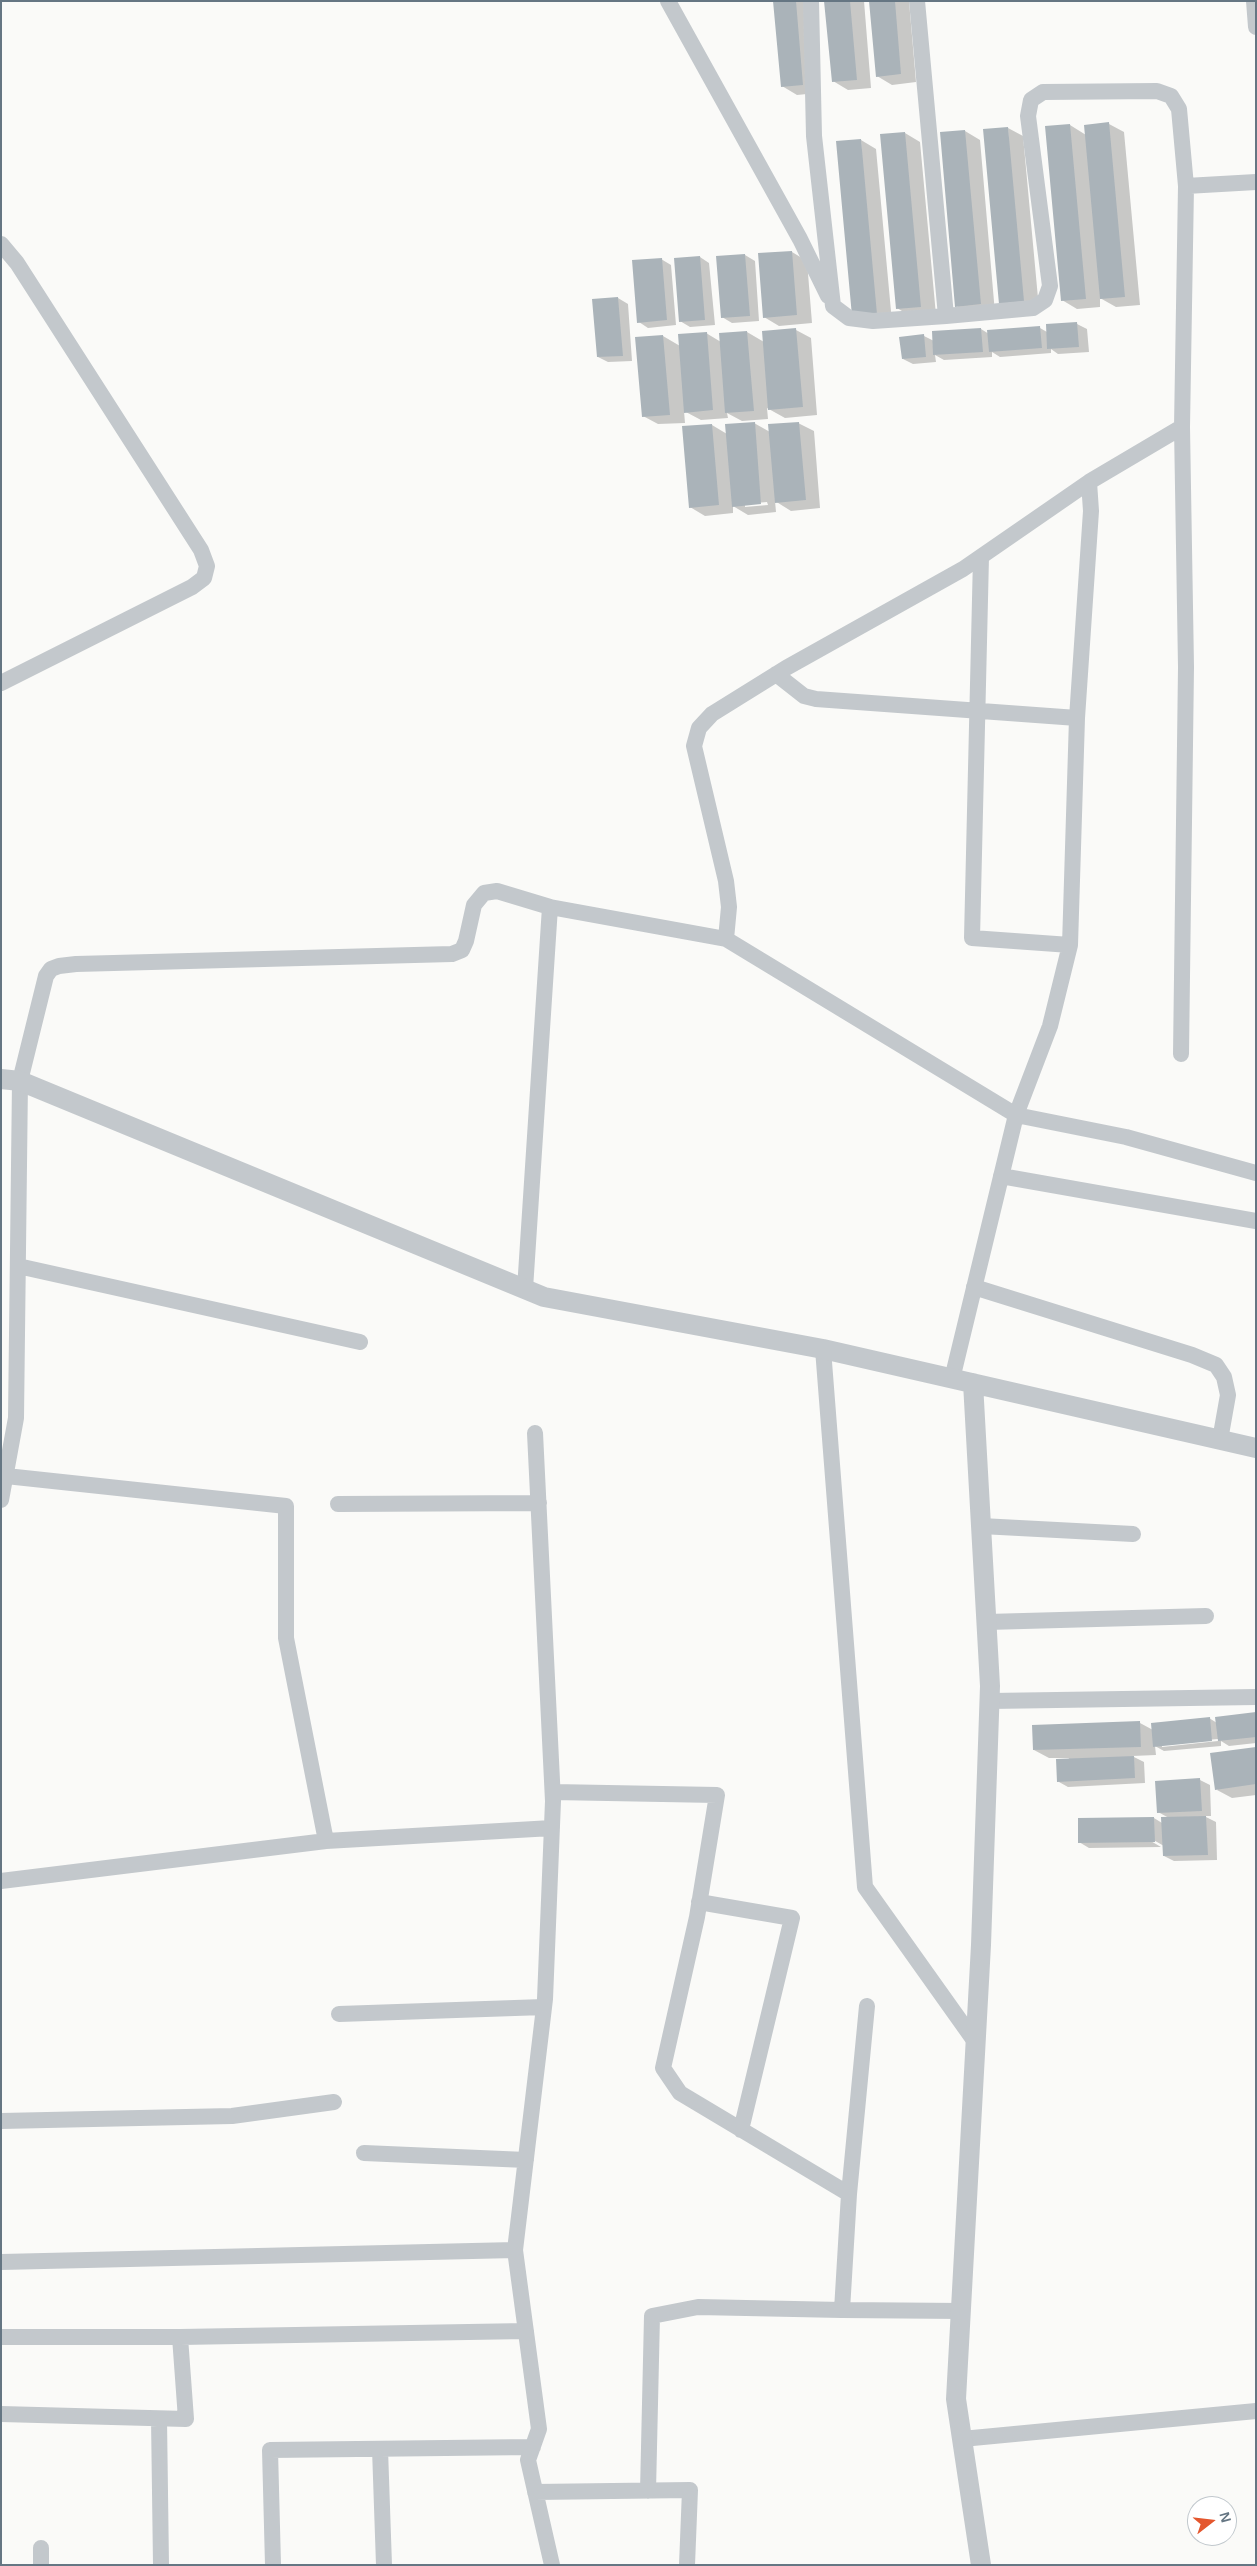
<!DOCTYPE html>
<html>
<head>
<meta charset="utf-8">
<style>
  body { margin:0 }
  #map { position:relative; width:1257px; height:2566px; overflow:hidden; background:#fafaf8; font-family:Arial,sans-serif }
  canvas { display:block }
  .frame { position:absolute; inset:0; border:2px solid #657683; pointer-events:none }
  .north { position:absolute; left:1187px; top:2496px; width:50px; height:50px; box-sizing:border-box; background:#fff; border:1px solid #c1c8cd; border-radius:50%; rotate:74deg; font-size:14px; font-weight:700; line-height:20px; text-align:center; color:#657683 }
  .north::after { content:''; display:block; margin:auto; width:18px; height:22px; background:#e4572e; clip-path:polygon(50% 0,100% 100%,50% 72%,0 100%) }
</style>
</head>
<body>
<div id="map">
<canvas width="1257" height="2566"></canvas>
<div class="frame"></div>
<div class="north">N</div>
</div>
<script>
const context = document.querySelector('canvas').getContext('2d');
context.lineJoin = 'round';
function fillPath(path, color) { context.fillStyle = color; context.fill(path, 'evenodd'); }
const shape = rows => new Path2D(rows.map(r => 'M' + r).join(''));
function stroke(path, color, width, dash) { context.strokeStyle = color; context.lineWidth = width; context.lineCap = dash ? 'butt' : 'round'; context.setLineDash(dash || []); context.stroke(path); }
const shadow = shape([
  [775,1,810,1,817,93,797,95,782,86],
  [825,1,864,1,871,88,848,90,833,81],
  [870,1,909,1,916,82,892,85,877,76],
  [1109,124,1124,132,1140,305,1116,307,1100,298,1100,307,1077,309,1062,300,1070,125,1086,135],
  [1008,128,1023,136,1039,309,1015,311],
  [965,131,980,140,995,313,972,315,957,306],
  [905,133,920,142,936,315,912,317,897,308],
  [861,140,876,149,892,322,868,324],
  [792,252,807,261,812,323,779,326,764,317],
  [745,255,755,261,759,321,732,323,722,317],
  [700,257,709,263,715,325,690,327,680,321],
  [661,259,671,265,676,325,648,328,639,322],
  [618,298,628,304,632,361,608,362,598,357],
  [1077,324,1087,329,1089,352,1058,354,1051,349,1051,353,1000,357,992,352,992,357,944,360,935,355,936,362,913,364,903,359,924,336,934,341,981,329,989,334,1040,328,1047,332,1047,325],
  [796,330,811,338,817,415,785,418,767,408,768,419,742,421,727,413,728,418,701,420,684,411,685,423,658,424,643,416,637,338,663,336,680,346,706,333,721,342,747,332,764,342],
  [754,423,770,432,798,423,814,431,820,508,791,511,775,501,776,512,748,515,733,506,733,513,705,516,690,507,712,425,727,434],
  [767,502,768,505,745,507,745,504],
  [1256,1714,1256,1743,1229,1746,1221,1741,1221,1746,1164,1751,1155,1746,1156,1755,1132,1756,1144,1762,1145,1783,1068,1787,1059,1782,1069,1758,1049,1758,1034,1750,1140,1723,1153,1730,1209,1718,1217,1723],
  [1218,1739,1218,1741,1162,1747,1162,1744],
  [1256,1748,1256,1795,1232,1798,1217,1790],
  [1200,1780,1210,1785,1211,1816,1204,1816,1216,1822,1217,1860,1174,1861,1164,1856,1164,1846,1150,1838,1149,1840,1161,1847,1089,1848,1079,1842,1154,1818,1162,1823,1169,1818,1158,1812]
]);
const building = shape([
  [773,1,796,1,803,85,781,87],
  [824,1,850,1,857,80,832,82],
  [869,1,895,1,901,74,876,77],
  [1109,122,1125,297,1100,299,1084,125],
  [1070,124,1086,299,1061,301,1045,126],
  [1008,127,1024,301,999,304,983,129],
  [965,130,981,304,955,307,940,132],
  [905,132,921,307,896,309,880,134],
  [861,139,877,314,852,316,836,141],
  [792,251,797,315,763,318,758,253],
  [745,254,750,316,721,318,716,256],
  [700,256,705,320,679,322,674,258],
  [662,258,667,320,637,323,632,260],
  [618,297,623,356,597,357,592,299],
  [1077,322,1079,347,1047,349,1046,324],
  [1040,326,1042,348,989,352,987,330],
  [796,328,803,407,768,410,762,331],
  [981,328,983,352,933,355,932,331],
  [747,331,754,411,725,413,719,333],
  [707,332,713,410,684,413,678,334],
  [924,334,926,357,902,359,899,337],
  [663,335,670,415,642,417,635,337],
  [755,422,761,504,732,507,725,424],
  [799,422,806,500,775,503,768,424],
  [712,424,719,505,689,508,682,426],
  [1256,1712,1256,1737,1218,1741,1215,1717],
  [1210,1717,1212,1741,1153,1747,1151,1723],
  [1140,1721,1141,1747,1033,1750,1032,1725],
  [1256,1747,1256,1784,1215,1790,1210,1753],
  [1134,1756,1135,1778,1057,1782,1056,1759],
  [1200,1778,1202,1811,1157,1813,1155,1781],
  [1206,1816,1208,1855,1163,1856,1161,1817],
  [1154,1817,1155,1842,1078,1843,1078,1818]
]);
const minor = shape([
  [668,1,800,239,828,296],
  [811,1,814,136,833,306,849,318,873,321,946,316,1033,308,1045,300,1050,286,1028,116,1031,100,1043,92,1157,91,1171,96,1179,109,1186,186],
  [917,1,946,316],
  [1254,1,1256,27],
  [1,244,17,263,201,550,207,566,204,578,192,587,1,683],
  [1089,482,1091,511,1077,718,1070,945,1050,1026,1016,1115,1126,1137,1256,1173],
  [981,557,972,938,1070,945],
  [776,674,804,696,816,699,1077,718],
  [726,939,729,907,726,881,694,746,699,728,712,714,786,668,963,569,1089,482,1182,427],
  [1181,1054,1186,667,1182,427,1186,186,1256,182],
  [1001,1176,1256,1221],
  [18,1266,360,1342],
  [974,1287,1192,1355,1216,1365,1224,1377,1228,1395,1220,1440],
  [525,1289,550,907,726,939,1016,1115,952,1379],
  [823,1349,865,1887,976,2043],
  [535,1433,553,1801,545,1999,515,2250,539,2429,528,2460,552,2565],
  [6,1476,286,1506,286,1638,326,1841],
  [1,1500,16,1418,20,1081,46,976,51,969,59,966,76,964,452,954,462,950,466,941,474,905,484,893,497,891,550,907],
  [338,1504,539,1503],
  [981,1526,1133,1534],
  [987,1622,1206,1616],
  [990,1701,1256,1697],
  [553,1792,717,1795,697,1917,663,2068,680,2093,849,2194,842,2310,961,2311],
  [1,1881,326,1841,552,1828],
  [699,1902,792,1918,741,2130],
  [339,2014,544,2007],
  [1,2121,232,2116,334,2102],
  [364,2153,526,2160],
  [849,2194,867,2006],
  [1,2262,515,2250],
  [1,2337,180,2337],
  [1,2414,186,2419,180,2337,526,2331],
  [159,2419,161,2565],
  [962,2439,1256,2411],
  [380,2449,384,2565],
  [648,2491,652,2316,698,2307,842,2310],
  [535,2492,690,2490,687,2565],
  [41,2565,41,2548],
  [273,2565,270,2450,533,2447]
]);
const tertiary = shape([
  [1,1079,20,1081,544,1297,823,1349,1256,1448],
  [973,1383,990,1686,981,1945,956,2399,981,2565]
]);
fillPath(shadow, '#0003');
fillPath(building, '#aab3b9');
stroke(minor, '#c3c8cc', 16);
stroke(tertiary, '#c3c8cc', 20);
</script>
</body>
</html>
